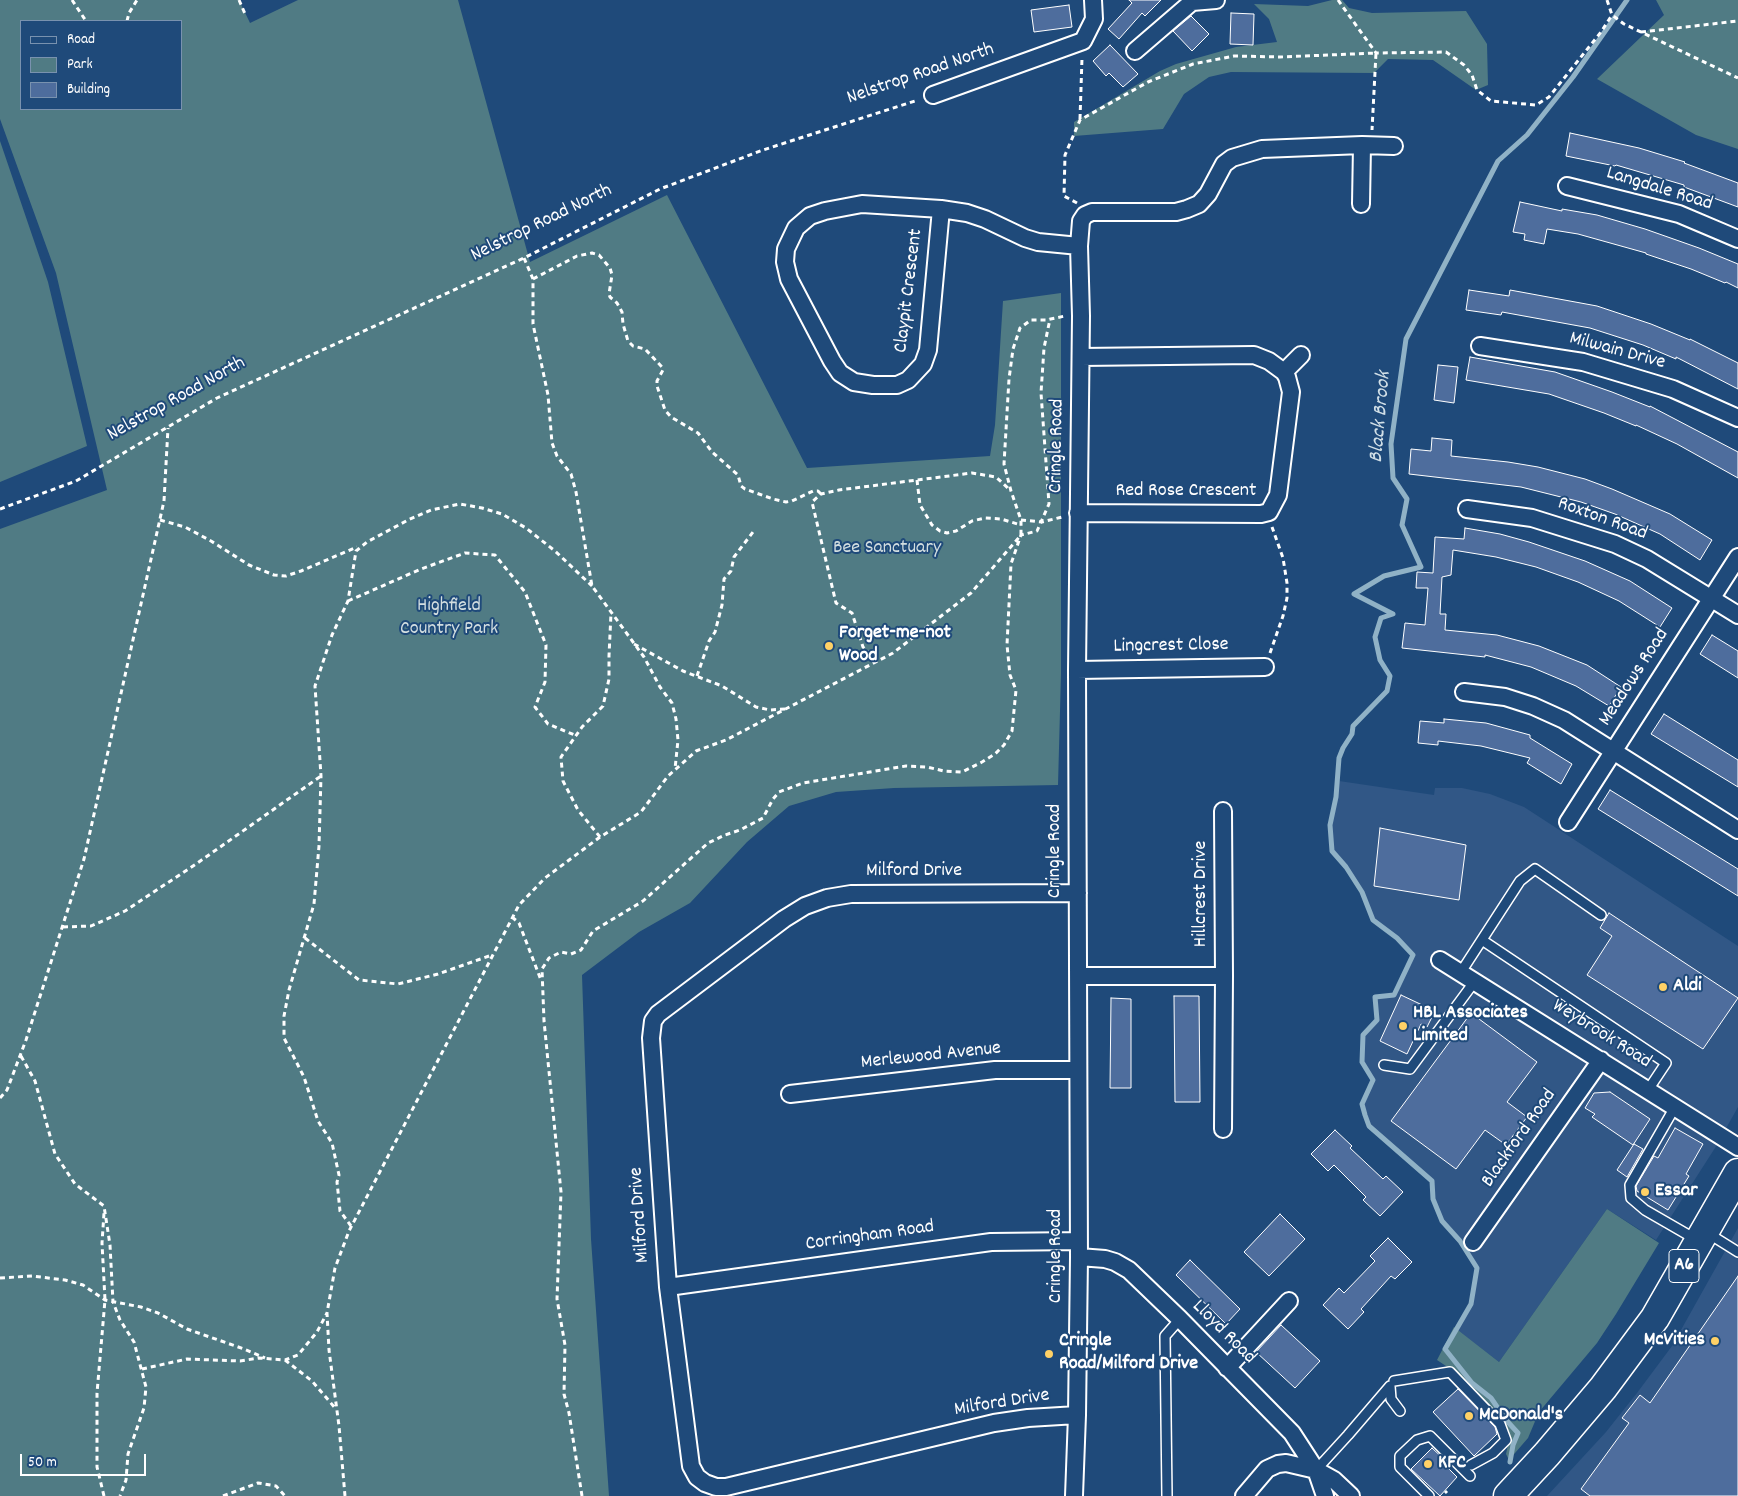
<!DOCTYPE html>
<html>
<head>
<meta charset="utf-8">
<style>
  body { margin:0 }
  #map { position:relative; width:1738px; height:1496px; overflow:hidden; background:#1f4a7a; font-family:Dekko,sans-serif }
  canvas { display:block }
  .legend { position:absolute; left:20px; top:20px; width:162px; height:90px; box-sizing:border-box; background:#1f4a7a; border:1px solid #7992af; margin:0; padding:6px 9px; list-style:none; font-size:15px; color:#fff }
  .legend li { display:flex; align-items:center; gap:10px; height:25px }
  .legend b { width:25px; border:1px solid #7992af }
  .scale { position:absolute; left:20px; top:1454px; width:126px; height:22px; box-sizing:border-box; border:2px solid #fff; border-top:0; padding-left:6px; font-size:15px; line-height:18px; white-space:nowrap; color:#fff; -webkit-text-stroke:4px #1f4a7a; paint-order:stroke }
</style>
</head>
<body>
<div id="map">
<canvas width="1738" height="1496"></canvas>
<ul class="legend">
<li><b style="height:6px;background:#1f4a7a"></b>Road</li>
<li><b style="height:14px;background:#507b84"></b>Park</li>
<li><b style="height:14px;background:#4e6d9d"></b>Building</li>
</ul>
<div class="scale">50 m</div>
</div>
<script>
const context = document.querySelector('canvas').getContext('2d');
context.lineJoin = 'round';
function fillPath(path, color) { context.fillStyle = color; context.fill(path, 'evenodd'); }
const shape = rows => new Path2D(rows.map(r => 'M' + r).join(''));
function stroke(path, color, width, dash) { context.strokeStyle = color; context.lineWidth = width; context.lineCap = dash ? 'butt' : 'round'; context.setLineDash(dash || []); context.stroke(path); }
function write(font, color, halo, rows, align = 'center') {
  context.font = font + ' Dekko,sans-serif'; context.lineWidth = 4; context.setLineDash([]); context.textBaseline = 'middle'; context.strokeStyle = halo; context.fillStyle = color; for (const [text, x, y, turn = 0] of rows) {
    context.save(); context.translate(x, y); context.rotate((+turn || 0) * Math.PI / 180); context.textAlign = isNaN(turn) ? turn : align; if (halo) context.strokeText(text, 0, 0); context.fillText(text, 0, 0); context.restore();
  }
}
const built = shape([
  [1339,781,1434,795,1435,788,1462,788,1490,794,1524,807,1738,946,1738,1107,1715,1148,1656,1240,1607,1209,1499,1362,1456,1329,1472,1304,1478,1268,1460,1241,1443,1221,1433,1199,1433,1181,1370,1125,1363,1105,1374,1080,1362,1062,1363,1035,1378,1020,1375,998,1395,996,1413,955,1397,938,1373,919,1363,892,1346,866,1333,851,1331,825],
  [1738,1228,1738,1496,1547,1496,1606,1432,1637,1393,1672,1346]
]);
const green = shape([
  [0,0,239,0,250,23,298,0,458,0,530,262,667,195,807,468,990,456,995,425,1003,301,1061,293,1061,674,1058,785,894,788,836,792,789,806,747,842,690,903,639,932,582,975,591,1239,609,1496,0,1496,0,529,107,490,56,273,0,119],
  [21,21,181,21,181,109,21,109],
  [1332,0,1342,0,1349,8,1372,13,1466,11,1487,44,1488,85,1476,90,1433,60,1388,59,1374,73,1231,72,1209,77,1184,94,1163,129,1074,136,1074,122,1160,71,1176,64,1236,47,1277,42,1269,19,1254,4,1308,6],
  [1656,0,1738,0,1738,149,1696,135,1597,79,1664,15],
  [0,141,48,282,87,446,0,482],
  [1607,1209,1659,1243,1616,1314,1597,1343,1539,1412,1528,1438,1509,1460,1506,1454,1509,1440,1452,1370,1437,1360,1454,1327,1499,1362]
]);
const stream = shape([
  [1510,1462,1513,1445,1518,1433,1506,1420,1491,1398,1472,1383,1445,1349,1471,1304,1477,1268,1460,1241,1442,1221,1433,1199,1432,1181,1369,1126,1365,1115,1362,1104,1373,1080,1362,1062,1363,1035,1377,1020,1375,997,1394,995,1413,955,1397,938,1373,920,1362,892,1346,867,1332,851,1330,825,1336,797,1339,758,1343,748,1352,734,1353,726,1387,691,1390,676,1380,660,1375,637,1381,618,1393,614,1354,594,1384,576,1421,567,1402,525,1407,499,1393,478,1391,444,1406,339,1498,161,1527,135,1573,77,1627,0]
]);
const building = shape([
  [1129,0,1161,0,1145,16,1142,13,1119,39,1108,29,1132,3,1129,0],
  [1069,5,1072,27,1034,32,1031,10,1069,5],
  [1231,13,1254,14,1253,45,1230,44,1231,13],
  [1191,16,1209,34,1192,51,1173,31,1191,16],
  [1110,45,1138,74,1123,87,1109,73,1106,76,1093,61,1110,45],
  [1570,133,1639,148,1685,162,1684,163,1738,183,1738,207,1684,187,1684,185,1616,165,1615,166,1566,156,1570,133],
  [1520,202,1562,211,1562,209,1597,215,1645,229,1699,248,1738,264,1738,288,1726,282,1725,283,1691,269,1646,254,1646,253,1578,234,1547,229,1544,244,1524,240,1525,234,1513,232,1520,202],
  [1469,290,1509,296,1510,290,1597,306,1651,324,1690,340,1690,339,1738,363,1738,389,1676,357,1676,359,1643,345,1590,328,1502,312,1501,315,1466,310,1469,290],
  [1470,357,1555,372,1612,392,1650,407,1650,406,1738,452,1738,478,1677,444,1636,425,1636,426,1604,413,1549,394,1466,380,1470,357],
  [1438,365,1458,367,1454,403,1434,400,1438,365],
  [1432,438,1452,440,1451,456,1508,462,1538,467,1585,479,1612,489,1670,514,1712,540,1700,560,1660,534,1615,514,1581,502,1521,487,1409,474,1411,449,1431,451,1432,438],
  [1465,528,1500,534,1529,542,1585,561,1630,581,1672,608,1660,627,1619,601,1578,582,1536,567,1496,557,1453,550,1451,575,1442,577,1440,614,1446,614,1445,630,1497,635,1539,646,1587,665,1621,687,1609,706,1576,686,1531,667,1485,655,1485,657,1402,648,1405,623,1425,625,1428,588,1416,588,1417,572,1433,573,1435,537,1464,539,1465,528],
  [1712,635,1738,651,1738,678,1700,654,1712,635],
  [1664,714,1738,760,1738,787,1651,734,1664,714],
  [1444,719,1486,723,1530,735,1530,738,1572,764,1561,784,1527,763,1530,758,1481,746,1438,741,1438,745,1418,743,1420,721,1444,723,1444,719],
  [1610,790,1738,869,1738,896,1598,809,1610,790],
  [1380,828,1466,845,1459,900,1374,886,1380,828],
  [1609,913,1738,998,1703,1049,1587,975,1612,936,1600,928,1609,913],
  [1401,995,1435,1011,1427,1027,1421,1024,1407,1054,1380,1041,1401,995],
  [1174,996,1199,996,1200,1102,1175,1102,1174,996],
  [1111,998,1131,999,1131,1088,1110,1088,1111,998],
  [1471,1013,1537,1062,1507,1102,1527,1117,1506,1145,1485,1130,1456,1169,1391,1121,1471,1013],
  [1610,1092,1650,1119,1633,1145,1592,1117,1595,1114,1585,1108,1594,1093,1610,1092],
  [1675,1128,1703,1144,1686,1174,1689,1176,1668,1210,1637,1191,1636,1186,1654,1156,1658,1158,1675,1128],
  [1335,1130,1352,1146,1350,1148,1383,1179,1386,1176,1403,1192,1380,1216,1363,1200,1366,1197,1334,1165,1328,1171,1311,1154,1335,1130],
  [1634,1144,1643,1149,1627,1177,1617,1170,1634,1144],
  [1280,1214,1305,1239,1269,1276,1244,1252,1280,1214],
  [1388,1238,1412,1262,1395,1279,1391,1276,1361,1309,1364,1312,1348,1329,1323,1305,1339,1288,1344,1293,1375,1261,1370,1256,1388,1238],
  [1190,1260,1240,1309,1226,1324,1176,1275,1190,1260],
  [1738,1276,1738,1496,1590,1496,1581,1489,1629,1423,1622,1418,1640,1395,1650,1403,1738,1276],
  [1281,1325,1320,1361,1295,1388,1256,1352,1281,1325],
  [1458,1389,1495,1427,1497,1434,1474,1456,1433,1412,1458,1389],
  [1432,1448,1446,1461,1444,1464,1457,1477,1440,1496,1411,1469,1432,1448]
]);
const path = shape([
  [72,0,86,21],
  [239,0,246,16],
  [1338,0,1376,53,1446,52,1464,65,1472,75,1477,90,1491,101,1536,105,1549,97,1601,32,1612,15],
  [1607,0,1612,15,1624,24,1738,78],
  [127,21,129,13,137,0],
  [1641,32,1738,21],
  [1080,119,1082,58],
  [1077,203,1064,196,1065,155,1080,120,1148,82,1193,64,1234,56,1280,57,1376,53,1372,130],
  [524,258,533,279,533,324,548,395,552,443,557,456,571,474,576,492,592,586,644,657,660,687,672,703,676,719,678,740,675,769],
  [533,279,577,256,592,253,599,255,610,268,612,275,609,294,610,297,617,303,622,312,623,324,628,341,633,346,645,349,662,367,663,370,657,381,657,386,665,410,671,417,698,433,712,452,738,475,741,486,745,489,773,499,786,502,792,501,813,491,818,491,821,494],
  [917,480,920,505,932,525,940,531,947,533,956,531,972,521,985,518,1001,519,1021,525],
  [0,509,76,481,217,398,524,258,660,189,763,150,918,100],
  [160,520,185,527,211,541,249,565,274,575,286,576,301,571,357,547],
  [1021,520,1042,522,1062,517],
  [348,601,421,569,465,553,495,555,525,592,546,645,545,682,535,707,548,724,577,736],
  [634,644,683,671,722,686,756,707,770,710,785,709],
  [1270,653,1283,616,1287,598,1287,583,1283,558,1272,527],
  [877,661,863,647,852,613,836,603,812,502,821,494,839,490,972,473,996,477,1009,489],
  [697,676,709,641,715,632,722,605,724,579,731,571,734,557,753,532],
  [600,837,578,810,563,781,561,757,582,727,603,706,609,679,609,656,611,613],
  [512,917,519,923,541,980],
  [63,927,91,926,125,911,196,864,321,776],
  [305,938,359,980,398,984,438,974,492,955],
  [21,1056,35,1081,55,1154,75,1184,104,1206,110,1245,113,1302,120,1320,134,1342,146,1387,144,1408,128,1454,126,1480,120,1496],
  [0,1098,7,1090,26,1040,84,859,164,501,168,428],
  [351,1226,340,1211,337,1182,339,1175,332,1143,318,1121,304,1077,284,1038,284,1016,289,990,314,904,319,846,321,776,315,686,332,635,348,601,356,551,367,542,408,520,431,510,460,504,482,508,502,514,526,528,555,551,592,586],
  [0,1278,32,1276,65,1280,83,1285,105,1300,141,1307,158,1313,187,1329,244,1349,265,1358],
  [285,1360,312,1381,336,1409],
  [142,1369,187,1359,240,1361,259,1358,285,1360,298,1355,317,1332,327,1313],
  [1445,1491,1447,1493],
  [104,1496,97,1467,97,1393,105,1300,102,1243,104,1213],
  [223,1496,258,1483,276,1486,285,1496],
  [345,1496,339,1426,329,1350,327,1313,335,1268,349,1231,519,905,545,878,600,837,641,812,668,776,696,751,726,740,893,653,971,593,1021,535,1021,520,1011,491,1004,464,1009,379,1013,349,1020,328,1031,320,1046,320,1065,316],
  [582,1496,569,1413,564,1394,565,1345,557,1299,561,1192,544,1021,542,969,549,958,561,952,571,954,581,950,593,931,643,901,708,843,725,835,740,830,763,818,773,799,779,792,803,783,906,766,927,767,944,771,962,772,982,762,995,754,1004,745,1012,731,1016,690,1010,675,1007,645,1011,564,1021,535,1037,531,1049,504,1041,393,1044,348,1050,319]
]);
const lane = shape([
  [1482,940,1666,1063,1648,1090],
  [1461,972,1520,881,1535,869,1601,915],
  [1384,1065,1410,1069,1475,981],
  [1675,1107,1630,1185,1631,1198,1645,1210,1697,1240],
  [1706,1232,1738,1252],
  [1394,1381,1450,1372,1500,1424,1506,1440,1493,1453,1471,1465],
  [1390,1386,1391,1399,1400,1411],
  [1316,1470,1348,1435,1390,1386],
  [1167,1496,1165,1336,1180,1319],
  [1429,1496,1400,1467,1400,1456,1417,1440,1430,1436,1470,1476]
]);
const street = shape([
  [1135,51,1192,2,1216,0],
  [933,95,1083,41,1094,19,1093,0],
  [1567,186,1679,214,1738,239],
  [1361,204,1362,145],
  [941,209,928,350,923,364,908,380,897,385,873,385,854,382,840,373,832,361,789,279,785,262,786,249,796,228,810,216,825,211,862,204,941,209,967,213,985,219,1025,238,1038,242,1079,246],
  [1480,346,1583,362,1673,389,1738,418],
  [1081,357,1254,355,1269,361,1284,372,1301,355],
  [1467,509,1532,518,1615,544,1647,559,1738,615],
  [1078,513,1261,514,1269,512,1278,495,1291,392,1287,377,1284,372],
  [1077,670,1265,667],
  [1464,692,1505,697,1533,706,1564,720,1738,830],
  [1223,811,1224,976,1223,1129],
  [1568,822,1738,557],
  [1440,960,1738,1147],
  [1079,976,1224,976],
  [790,1094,995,1070,1078,1070],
  [1473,1242,1601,1060],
  [1079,1257,1105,1259,1115,1262,1129,1270,1180,1319,1292,1433,1316,1470,1325,1496],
  [668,1287,991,1242,1079,1241],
  [1227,1368,1289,1301],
  [1077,1415,1028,1418,994,1423,726,1487,716,1487,705,1483,697,1477,691,1466,668,1287,651,1038,653,1021,658,1014,784,919,805,906,827,898,851,894,1078,893],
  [1074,1496,1077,1415,1079,1257,1077,670,1081,316,1079,246,1081,221,1085,215,1092,212,1176,212,1187,209,1199,204,1208,194,1224,164,1232,158,1262,149,1362,145,1394,146],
  [1244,1496,1267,1469,1278,1464,1286,1463,1316,1470,1334,1480,1351,1496]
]);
const highway = shape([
  [1508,1496,1547,1454,1603,1388,1655,1318,1738,1173]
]);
const markers = [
  [829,646,5,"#ffd166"],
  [1663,987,5,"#ffd166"],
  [1403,1026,5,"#ffd166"],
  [1645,1192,5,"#ffd166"],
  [1715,1341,5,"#ffd166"],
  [1049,1354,5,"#ffd166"],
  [1469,1416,5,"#ffd166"],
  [1428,1464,5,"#ffd166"]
];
const shields = [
  [1684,1266,30]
];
const shieldNames = [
  ["A6",1684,1266]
];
const streetNames = [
  ["Nelstrop Road North",921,75,-19],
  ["Langdale Road",1659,190,17],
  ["Nelstrop Road North",542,224,-26],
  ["Claypit Crescent",910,291,-83],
  ["Milwain Drive",1617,352,15],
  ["Nelstrop Road North",177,400,-29],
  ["Cringle Road",1058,446,-89],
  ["Red Rose Crescent",1186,492],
  ["Roxton Road",1602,520,20],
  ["Lingcrest Close",1171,647,-1],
  ["Meadows Road",1635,678,-57],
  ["Cringle Road",1056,851,-90],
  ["Milford Drive",914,872],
  ["Hillcrest Drive",1202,894,-90],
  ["Weybrook Road",1601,1035,32],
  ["Merlewood Avenue",931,1057,-6],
  ["Blackford Road",1520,1139,-55],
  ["Milford Drive",641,1215,-94],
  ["Corringham Road",870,1237,-8],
  ["Cringle Road",1057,1256,-90],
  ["Lloyd Road",1223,1333,45],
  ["Milford Drive",1002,1404,-9]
];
const parkNames = [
  ["Bee Sanctuary",887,549],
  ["Highfield",449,607],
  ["Country Park",449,630]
];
const poiNames = [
  ["Forget-me-not",839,634],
  ["Wood",839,657],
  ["Aldi",1673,987],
  ["HBL Associates",1413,1014],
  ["Limited",1413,1037],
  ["Essar",1655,1192],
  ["McVities",1705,1341,"right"],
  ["Cringle",1059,1342],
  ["Road/Milford Drive",1059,1365],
  ["McDonald's",1479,1416],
  ["KFC",1438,1464]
];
const waterNames = [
  ["Black Brook",1382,417,-85]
];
fillPath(built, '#315786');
fillPath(green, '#507b84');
stroke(stream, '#90b2c6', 5);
fillPath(building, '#4e6d9d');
stroke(building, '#fff', 1);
stroke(lane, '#fff', 12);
stroke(street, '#fff', 20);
stroke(highway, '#fff', 31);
stroke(path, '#fff', 3, [5, 4]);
stroke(lane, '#1f4a7a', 9);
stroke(street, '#1f4a7a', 16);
stroke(highway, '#1f4a7a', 28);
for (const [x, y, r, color] of markers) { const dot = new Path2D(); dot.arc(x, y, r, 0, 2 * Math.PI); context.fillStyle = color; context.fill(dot); stroke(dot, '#1f4a7a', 2); }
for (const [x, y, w] of shields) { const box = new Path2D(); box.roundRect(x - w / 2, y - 16.5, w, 33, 4); context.fillStyle = '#1f4a7a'; context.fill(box); stroke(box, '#fff', 1); }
write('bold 19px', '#fff', null, shieldNames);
write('20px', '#fff', '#1f4a7a', streetNames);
write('20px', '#d3dee0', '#1f4a7a', parkNames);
write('bold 20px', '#fff', '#1f4a7a', poiNames, 'left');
write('italic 21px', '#d1dfe7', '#1f4a7a', waterNames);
</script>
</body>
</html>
